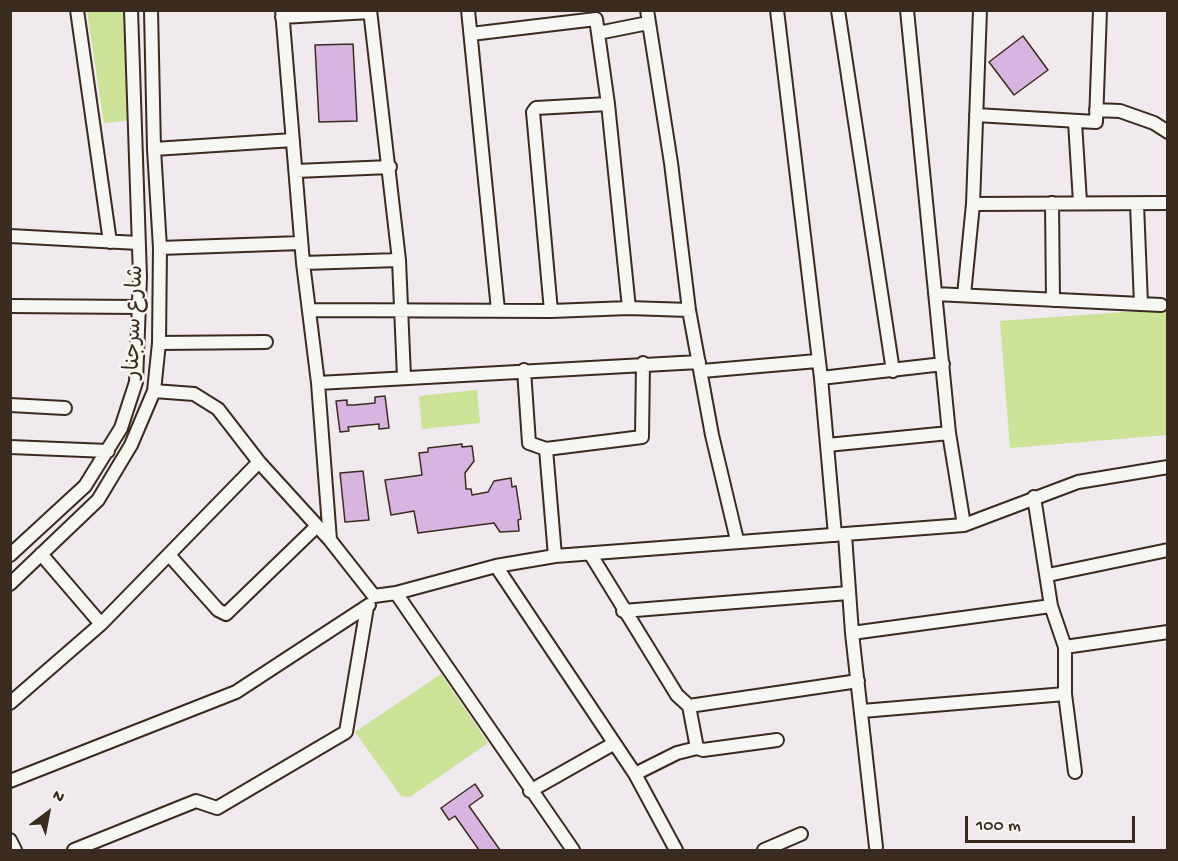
<!DOCTYPE html>
<html>
<head>
<meta charset="utf-8">
<style>
  body { margin:0 }
  #map { position:relative; width:1178px; height:861px; overflow:hidden; background:#f0e9ee; font-family:"Gochi Hand",sans-serif }
  canvas { display:block }
  .frame { position:absolute; inset:0; border:12px solid #3b2a1e; pointer-events:none }
  .north { position:absolute; left:18px; top:783px; width:60px; height:60px; -webkit-text-stroke:4px #f6f6f2; paint-order:stroke; rotate:32deg; font-size:16px; font-weight:700; line-height:24px; text-align:center; color:#3b2a1e }
  .north::after { content:''; display:block; margin:auto; width:21px; height:27px; background:#3b2a1e; clip-path:polygon(50% 0,100% 100%,50% 72%,0 100%) }
  .scale { position:absolute; left:965px; top:816px; width:170px; height:27px; box-sizing:border-box; border:3px solid #3b2a1e; border-top:0; padding-left:8px; font-size:18px; line-height:21px; white-space:nowrap; color:#3b2a1e; -webkit-text-stroke:4px #f6f6f2; paint-order:stroke }
</style>
</head>
<body>
<div id="map">
<canvas width="1178" height="861"></canvas>
<div class="frame"></div>
<div class="north">N</div>
<div class="scale">100 m</div>
</div>
<script>
const context = document.querySelector('canvas').getContext('2d');
context.lineJoin = 'round';
function fillPath(path, color) { context.fillStyle = color; context.fill(path, 'evenodd'); }
const shape = rows => new Path2D(rows.map(r => 'M' + r).join(''));
function stroke(path, color, width, dash) { context.strokeStyle = color; context.lineWidth = width; context.lineCap = dash ? 'butt' : 'round'; context.setLineDash(dash || []); context.stroke(path); }
function write(font, color, halo, rows, align = 'center') {
  context.font = font + ' "Gochi Hand","Playpen Sans Arabic",sans-serif'; context.lineWidth = 5; context.setLineDash([]); context.textBaseline = 'middle'; context.strokeStyle = halo; context.fillStyle = color; for (const [text, x, y, turn = 0] of rows) {
    context.save(); context.translate(x, y); context.rotate((+turn || 0) * Math.PI / 180); context.textAlign = isNaN(turn) ? turn : align; if (halo) context.strokeText(text, 0, 0); context.fillText(text, 0, 0); context.restore();
  }
}
const green = shape([
  [87,11,125,11,133,120,104,123],
  [1167,309,1167,435,1010,448,1000,321],
  [477,390,480,423,422,429,419,396],
  [441,674,488,743,410,797,401,796,355,732]
]);
const building = shape([
  [1023,36,1048,70,1014,95,989,62,1023,36],
  [353,44,357,121,319,122,315,45,353,44],
  [385,396,389,428,379,429,379,424,348,427,349,431,340,432,336,401,347,400,347,405,354,405,375,403,375,397,385,396],
  [462,444,462,447,472,446,474,461,465,473,466,489,471,489,472,495,488,492,494,481,511,478,512,487,516,486,521,519,518,520,519,531,500,532,494,523,418,533,414,511,391,515,385,480,422,475,419,453,428,452,428,448,462,444],
  [363,471,369,520,345,522,340,473,363,471],
  [475,784,483,796,469,806,500,850,479,850,455,816,449,820,441,808,475,784]
]);
const minor = shape([
  [77,10,110,242],
  [282,10,303,263,318,383,330,540],
  [370,10,399,260,404,377],
  [468,10,498,310],
  [647,10,671,163,689,310,712,435,737,540],
  [777,10,821,378,835,535],
  [838,10,893,371],
  [907,10,949,433,964,525],
  [282,17,370,12],
  [598,33,648,23],
  [471,34,596,19,608,104,629,308],
  [1096,110,1120,111,1154,123,1168,132],
  [976,115,1096,122,1100,10],
  [1075,122,1080,202],
  [154,149,293,140],
  [296,171,390,167],
  [1052,203,1053,300],
  [973,204,1168,203],
  [1137,204,1141,304],
  [10,236,138,243],
  [160,248,301,243],
  [303,263,399,260],
  [935,294,1161,305],
  [964,295,973,204,980,10],
  [10,306,139,307],
  [311,310,551,311,629,308,689,310],
  [551,311,533,112,536,108,608,104],
  [159,343,266,342],
  [524,370,529,443,546,449,642,437,643,363],
  [702,371,817,361],
  [821,378,943,364],
  [318,383,699,362],
  [154,391,194,394,218,409,259,462,330,540,374,596],
  [10,405,65,408],
  [827,445,949,433],
  [10,447,108,451],
  [546,449,555,556],
  [1034,497,1051,606,1065,647,1065,694,1075,772],
  [845,535,852,633,876,847],
  [41,554,101,624],
  [10,555,85,486,121,428,136,382,140,277,131,10],
  [591,555,677,695,689,706,858,681],
  [170,556,218,610,226,614,316,527],
  [496,566,635,774,676,850],
  [1048,575,1168,550],
  [10,584,98,500,131,445,154,391,159,343,160,248,154,149,151,10],
  [396,593,573,850],
  [374,596,396,593,496,566,555,556,964,525,1078,482,1168,467],
  [623,611,848,593],
  [852,633,1051,606],
  [1065,647,1168,632],
  [10,703,101,624,259,462],
  [689,706,697,748,703,750,777,740],
  [862,711,1065,694],
  [635,774,677,753,697,748],
  [10,781,236,692,369,605],
  [530,791,613,744],
  [10,840,15,850],
  [74,850,196,801,217,808,346,732,367,607],
  [764,850,801,834]
]);
const streetNames = [
  ["شارع سرجنار",136,322,-88]
];
fillPath(green, '#cbe297');
fillPath(building, '#d8b5e0');
stroke(building, '#3b2a1e', 1.5);
stroke(minor, '#3b2a1e', 16);
stroke(minor, '#f6f6f2', 12);
write('22px', '#3b2a1e', '#f6f6f2', streetNames);
</script>
</body>
</html>
